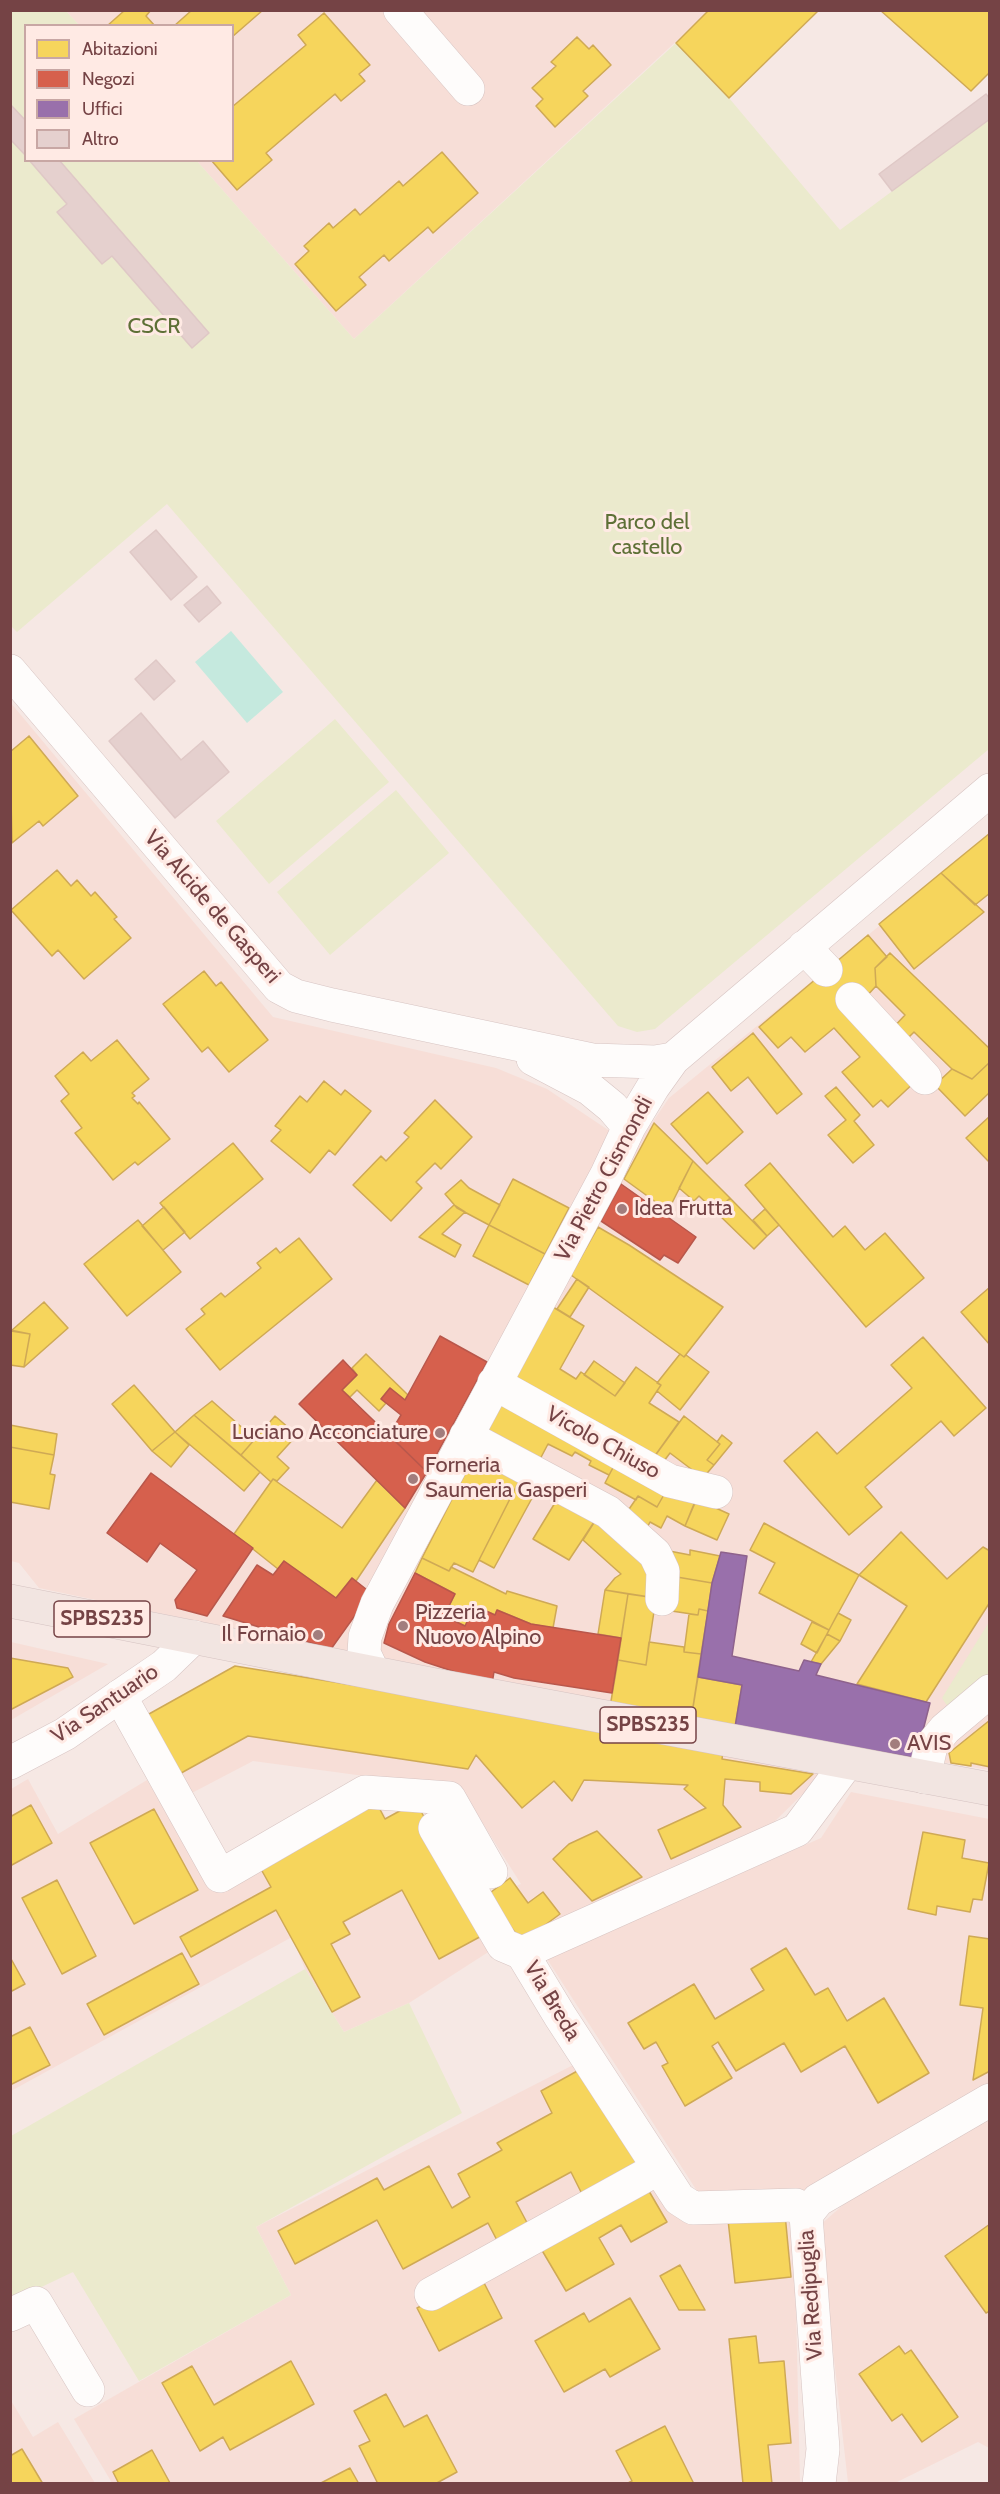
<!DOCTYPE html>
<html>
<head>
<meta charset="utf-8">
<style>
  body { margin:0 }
  #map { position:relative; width:1000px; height:2494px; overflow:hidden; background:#f6e8e4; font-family:Cabin,sans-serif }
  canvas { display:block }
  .frame { position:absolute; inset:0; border:12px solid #754345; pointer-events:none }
  .legend { position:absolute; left:24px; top:24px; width:210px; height:138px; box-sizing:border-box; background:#ffeae4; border:2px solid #c8a7a4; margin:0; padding:8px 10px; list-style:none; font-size:18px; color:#754345 }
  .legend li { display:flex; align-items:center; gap:12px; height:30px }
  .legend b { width:30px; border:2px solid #c8a7a4 }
</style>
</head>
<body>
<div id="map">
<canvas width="1000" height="2494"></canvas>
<div class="frame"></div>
<ul class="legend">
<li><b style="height:16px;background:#f6d55c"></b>Abitazioni</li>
<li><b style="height:16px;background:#d6604d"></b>Negozi</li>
<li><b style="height:16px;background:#9970ab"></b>Uffici</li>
<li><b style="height:16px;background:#e5d0ce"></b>Altro</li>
</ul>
</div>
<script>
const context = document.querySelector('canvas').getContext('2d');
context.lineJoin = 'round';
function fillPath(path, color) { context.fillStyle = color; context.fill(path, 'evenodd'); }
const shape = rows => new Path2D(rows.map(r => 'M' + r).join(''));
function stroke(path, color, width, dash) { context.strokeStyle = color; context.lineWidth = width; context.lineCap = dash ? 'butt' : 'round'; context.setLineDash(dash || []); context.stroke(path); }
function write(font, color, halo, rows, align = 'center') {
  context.font = font + ' Cabin,sans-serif'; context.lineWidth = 6; context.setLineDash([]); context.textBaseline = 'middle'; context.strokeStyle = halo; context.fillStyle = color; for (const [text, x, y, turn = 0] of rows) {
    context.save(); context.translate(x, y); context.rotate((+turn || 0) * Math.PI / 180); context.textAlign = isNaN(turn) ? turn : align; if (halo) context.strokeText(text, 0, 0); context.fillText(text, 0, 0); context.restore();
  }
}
const residential = shape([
  [66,11,709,11,354,339,197,161,232,160,232,26,79,25],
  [10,702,273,1017,496,1068,547,1089,635,1148,669,1098,989,836,989,1770,766,1732,349,1653,39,1588,19,1563,11,1561],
  [11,1642,108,1664,11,1720],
  [245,1673,825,1772,768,1828,521,1940,494,1895,521,1884,461,1789,253,1761,188,1795,174,1777],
  [28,1779,58,1834,147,1780,214,1892,380,1807,395,1831,493,1949,409,2003,344,2032,305,1969,292,1937,11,2091,11,1789],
  [851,1792,989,1819,989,2091,817,2191,699,2194,547,1959,821,1838],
  [581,2061,670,2213,703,2224,794,2223,800,2483,112,2483,74,2419,291,2295,256,2227],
  [989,2116,989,2448,978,2442,895,2483,848,2483,819,2226,859,2191],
  [10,2399,33,2437,58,2422,95,2483,11,2483]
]);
const green = shape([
  [10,11,66,11,79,25,26,26,26,160,197,161,354,339,676,43,729,98,840,230,989,119,989,749,655,1029,637,1032,618,1026,167,504,17,632,10,625],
  [335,719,389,782,269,884,216,821],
  [396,790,449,853,330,955,277,892],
  [989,1622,989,1679,948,1707,942,1698],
  [305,1969,344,2032,409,2003,462,2113,256,2227,291,2295,139,2381,73,2272,12,2301,11,2299,11,2136]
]);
const water = shape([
  [231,631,283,692,247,723,195,662]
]);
const homes = shape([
  [125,10,151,10,146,16,155,26,107,26,125,10],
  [192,10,263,10,232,37,232,26,174,26,192,10],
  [709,10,819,10,729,98,676,43,709,10],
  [880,10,990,10,990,72,971,91,880,10],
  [324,13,370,65,359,74,365,81,341,101,335,94,266,153,272,160,237,190,211,160,232,160,232,107,306,45,298,35,324,13],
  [577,37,589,49,593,45,611,65,583,91,588,96,555,127,536,106,543,99,532,88,556,66,551,62,577,37],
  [442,152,478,193,433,233,428,227,389,261,384,255,359,277,366,285,336,311,295,264,309,251,304,246,329,223,333,228,355,209,360,215,399,181,403,186,442,152],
  [29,736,78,796,43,826,39,821,12,843,10,752,29,736],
  [990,833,990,893,975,905,941,873,990,833],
  [57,870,71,886,77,880,91,896,95,892,117,917,114,919,131,938,84,979,58,950,52,956,11,910,57,870],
  [941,873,984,912,914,969,879,924,941,873],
  [868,935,887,957,875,968,876,986,865,998,918,1079,888,1107,881,1100,873,1107,842,1072,860,1057,834,1028,805,1052,791,1037,778,1048,759,1027,868,935],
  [890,953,990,1049,990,1062,972,1079,952,1069,914,1032,903,1043,890,1031,905,1015,876,986,875,968,890,953],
  [204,971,216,986,221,982,268,1040,229,1072,208,1047,202,1052,163,1004,204,971],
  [753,1033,802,1094,777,1114,748,1077,731,1091,712,1067,753,1033],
  [117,1040,149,1079,132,1093,135,1096,132,1098,138,1104,139,1102,170,1139,138,1165,135,1162,113,1180,75,1133,82,1128,61,1101,69,1094,55,1076,83,1052,91,1061,117,1040],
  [990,1062,990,1092,965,1116,935,1085,952,1069,972,1079,990,1062],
  [324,1081,341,1095,345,1090,371,1111,335,1155,329,1150,310,1173,271,1141,281,1130,275,1126,300,1096,307,1102,324,1081],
  [836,1087,860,1115,854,1121,874,1145,853,1163,828,1135,846,1120,825,1096,836,1087],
  [708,1092,743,1132,707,1164,671,1124,708,1092],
  [435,1100,472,1137,441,1169,435,1163,416,1182,422,1188,391,1221,353,1185,381,1156,386,1161,409,1137,404,1133,435,1100],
  [990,1116,990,1163,966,1138,990,1116],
  [654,1123,693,1161,668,1211,624,1179,654,1123],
  [233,1143,263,1179,190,1239,160,1203,233,1143],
  [693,1161,730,1198,716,1212,699,1196,694,1201,679,1188,693,1161],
  [770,1163,833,1237,845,1226,865,1250,885,1233,924,1278,866,1327,745,1185,770,1163],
  [513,1179,569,1208,545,1254,489,1225,513,1179],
  [461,1180,469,1188,500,1205,489,1225,457,1208,445,1194,461,1180],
  [730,1198,767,1236,754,1249,716,1212,730,1198],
  [454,1205,465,1212,442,1234,461,1245,455,1257,419,1237,454,1205],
  [164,1207,185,1232,163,1250,142,1226,164,1207],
  [765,1209,779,1225,767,1236,753,1220,765,1209],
  [138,1220,181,1272,127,1316,84,1264,138,1220],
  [489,1225,545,1254,529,1285,473,1256,489,1225],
  [598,1227,629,1245,723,1307,684,1357,571,1275,598,1227],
  [299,1238,332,1279,220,1370,186,1329,205,1314,201,1309,221,1293,225,1297,261,1268,257,1263,276,1248,280,1253,299,1238],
  [577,1279,589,1287,570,1317,557,1309,577,1279],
  [990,1287,990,1345,961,1312,990,1287],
  [44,1302,68,1328,24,1367,30,1334,11,1331,44,1302],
  [553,1307,584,1326,560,1369,576,1379,581,1372,615,1396,636,1367,661,1385,649,1403,679,1422,649,1464,509,1387,553,1307],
  [10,1330,30,1334,24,1367,10,1365,10,1330],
  [923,1337,986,1408,954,1436,941,1421,865,1487,882,1507,849,1535,784,1461,817,1432,837,1454,912,1388,891,1365,923,1337],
  [366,1354,408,1395,405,1400,390,1388,381,1399,386,1403,379,1411,357,1390,350,1397,342,1390,357,1375,352,1368,366,1354],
  [680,1354,684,1357,686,1355,709,1372,680,1410,657,1391,661,1385,657,1383,680,1354],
  [594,1361,625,1383,615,1396,584,1375,594,1361],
  [134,1385,175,1432,152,1451,112,1404,134,1385],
  [503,1398,618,1459,609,1475,589,1465,591,1461,575,1452,572,1456,548,1444,538,1463,485,1435,503,1398],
  [212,1401,255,1439,241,1455,194,1415,212,1401],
  [194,1415,260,1472,244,1491,175,1432,194,1415],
  [275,1416,297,1435,277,1457,289,1468,277,1481,273,1479,271,1482,241,1455,275,1416],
  [684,1416,720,1444,707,1460,714,1465,703,1478,670,1453,658,1469,649,1464,684,1416],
  [10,1425,57,1434,54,1455,10,1447,10,1425],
  [175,1432,189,1445,171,1467,152,1451,175,1432],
  [722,1435,732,1443,714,1465,707,1460,720,1444,717,1442,722,1435],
  [10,1447,54,1455,50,1474,55,1475,49,1509,10,1502,10,1447],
  [474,1456,520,1479,473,1572,454,1563,449,1571,422,1558,474,1456],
  [619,1456,670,1484,657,1507,638,1496,636,1500,605,1483,619,1456],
  [273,1479,342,1528,377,1480,405,1508,356,1581,352,1578,336,1598,284,1561,278,1569,234,1534,273,1479],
  [520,1479,537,1489,494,1568,479,1560,520,1479],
  [670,1484,698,1496,685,1526,667,1516,661,1528,650,1522,643,1536,623,1518,638,1496,657,1507,670,1484],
  [561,1493,600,1513,569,1560,533,1539,561,1493],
  [696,1499,729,1514,717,1540,685,1526,696,1499],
  [600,1513,657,1579,656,1598,605,1590,615,1578,621,1574,583,1540,600,1513],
  [764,1523,859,1575,829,1630,759,1593,775,1563,750,1550,764,1523],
  [901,1532,947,1579,983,1547,990,1551,990,1602,926,1702,857,1684,907,1606,859,1575,901,1532],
  [659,1549,690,1555,690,1550,720,1556,712,1583,671,1576,659,1549],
  [422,1558,449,1571,451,1567,506,1594,507,1591,557,1606,553,1628,531,1624,497,1610,495,1615,475,1606,465,1626,444,1616,455,1594,415,1573,422,1558],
  [671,1576,712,1583,708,1611,699,1609,698,1615,665,1610,671,1576],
  [605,1590,628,1594,621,1638,598,1634,605,1590],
  [628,1594,656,1598,646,1665,618,1660,628,1594],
  [699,1609,708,1611,701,1654,684,1652,689,1614,698,1615,699,1609],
  [838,1613,851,1620,840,1641,827,1634,838,1613],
  [812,1622,829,1630,817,1653,801,1644,812,1622],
  [827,1634,840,1641,821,1664,811,1662,827,1634],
  [649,1642,684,1647,684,1652,701,1654,691,1720,610,1707,618,1660,646,1665,649,1642],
  [10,1658,68,1668,73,1677,10,1710,10,1658],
  [235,1666,724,1745,722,1759,813,1774,791,1794,760,1791,760,1782,725,1779,723,1805,741,1827,671,1859,658,1830,706,1808,684,1789,688,1785,584,1780,572,1801,554,1781,522,1808,476,1755,468,1769,248,1736,174,1777,140,1719,235,1666],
  [698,1677,742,1685,735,1727,691,1720,698,1677],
  [990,1720,990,1767,971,1763,971,1766,951,1763,949,1753,990,1720],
  [374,1798,385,1819,416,1802,487,1933,439,1959,402,1890,343,1922,350,1934,331,1944,360,1997,332,2012,276,1910,191,1957,180,1937,271,1887,257,1862,374,1798],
  [31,1805,52,1843,10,1866,10,1817,31,1805],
  [154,1809,198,1890,134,1924,90,1843,154,1809],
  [597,1831,642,1877,592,1901,553,1859,569,1844,597,1831],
  [923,1832,965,1840,962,1858,989,1863,982,1900,973,1899,970,1912,937,1906,936,1915,908,1909,923,1832],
  [510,1878,528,1903,543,1892,560,1914,522,1942,487,1895,510,1878],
  [57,1880,96,1956,62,1974,22,1898,57,1880],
  [969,1936,990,1939,990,2071,973,2080,983,2008,960,2005,969,1936],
  [786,1948,815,1995,828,1988,847,2021,884,1998,929,2073,878,2103,845,2046,801,2072,784,2043,736,2071,718,2042,712,2046,732,2078,685,2106,662,2066,668,2063,656,2042,644,2049,628,2023,694,1984,715,2019,764,1990,751,1969,786,1948],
  [182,1953,199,1984,104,2035,87,2004,182,1953],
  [10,1957,25,1984,10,1992,10,1957],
  [30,2027,50,2065,10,2085,10,2037,30,2027],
  [590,2064,645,2169,587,2204,571,2172,516,2202,532,2232,501,2248,488,2223,403,2269,377,2220,295,2264,278,2231,377,2178,384,2190,429,2166,452,2208,470,2197,458,2174,502,2150,497,2143,552,2113,541,2091,590,2064],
  [646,2186,667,2222,631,2242,621,2225,599,2238,614,2264,566,2291,540,2247,646,2186],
  [785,2214,791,2277,735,2283,728,2220,785,2214],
  [990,2224,990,2311,986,2313,945,2256,990,2224],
  [680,2265,705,2310,679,2310,660,2276,680,2265],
  [480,2275,502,2318,439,2351,417,2308,480,2275],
  [630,2298,660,2349,610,2377,605,2369,564,2392,535,2341,584,2313,589,2322,630,2298],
  [756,2336,759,2363,784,2361,791,2443,768,2445,772,2484,743,2484,729,2339,756,2336],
  [899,2346,905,2354,911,2350,958,2417,922,2442,902,2414,892,2421,859,2374,899,2346],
  [291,2361,314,2404,230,2450,223,2437,200,2451,162,2383,192,2366,214,2405,291,2361],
  [386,2394,404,2427,427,2415,457,2472,435,2484,378,2484,359,2446,370,2441,354,2411,386,2394],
  [665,2426,694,2484,626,2484,632,2481,616,2451,665,2426],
  [22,2449,43,2484,10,2484,10,2456,22,2449],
  [152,2450,170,2483,119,2484,113,2472,152,2450],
  [350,2468,359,2484,319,2484,350,2468]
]);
const shops = shape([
  [621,1184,696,1237,678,1263,664,1255,660,1260,601,1221,621,1184],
  [440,1336,487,1362,427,1472,389,1435,401,1415,381,1399,390,1388,405,1400,440,1336],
  [343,1360,357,1375,342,1390,427,1472,405,1508,299,1404,343,1360],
  [151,1473,253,1548,207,1616,177,1608,175,1600,197,1570,160,1543,147,1562,107,1533,151,1473],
  [284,1561,336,1598,352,1578,371,1593,331,1649,223,1616,257,1565,273,1575,284,1561],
  [415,1573,455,1594,444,1616,465,1626,475,1606,495,1615,497,1610,531,1624,621,1638,612,1693,514,1678,494,1672,492,1684,425,1662,384,1643,389,1624,415,1573]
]);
const offices = shape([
  [721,1552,747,1556,732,1656,799,1671,804,1660,821,1664,816,1675,930,1703,916,1758,735,1727,742,1685,698,1677,712,1583,721,1552]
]);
const building = shape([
  [986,94,990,99,990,119,892,191,879,174,986,94],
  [10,104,26,121,26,156,10,139,10,104],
  [29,160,59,160,209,333,192,348,112,256,102,264,57,212,67,204,29,160],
  [156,530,197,577,171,600,130,552,156,530],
  [207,586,221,603,199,622,184,605,207,586],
  [156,660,175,681,154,700,135,679,156,660],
  [141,713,181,760,203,741,229,772,175,818,109,741,141,713]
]);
const street = shape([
  [400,10,468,89],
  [10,671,279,987,296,996,332,1005,592,1060,655,1062,673,1059],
  [804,947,826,970],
  [852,999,925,1078],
  [533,1059,590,1089,612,1107,629,1127],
  [494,1383,670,1481,716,1492],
  [466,1436,608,1512,655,1554,663,1571,662,1599],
  [373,1672,364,1653,365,1637,377,1604,607,1174,629,1127,653,1087,673,1059,990,790],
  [120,1696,220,1876,365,1792,449,1798,491,1872],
  [924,1777,931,1746,945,1729,990,1691],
  [435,1828,503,1945,522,1953],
  [806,2215,796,2205,693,2208,679,2199,560,2016,522,1953,797,1830,847,1763],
  [431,2294,659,2168],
  [10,2315,36,2303,88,2390],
  [819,2484,823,2449,806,2215,818,2200,990,2100]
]);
const secondary = shape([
  [10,1763,65,1734,120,1696,164,1666,194,1637]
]);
const primary = shape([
  [10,1601,435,1685,990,1789]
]);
const markers = [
  [622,1209,6,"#a27d7d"],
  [440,1433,6,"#a27d7d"],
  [413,1479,6,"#a27d7d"],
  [403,1626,6,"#a27d7d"],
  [318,1635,6,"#a27d7d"],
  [895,1744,6,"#a27d7d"]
];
const shields = [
  [102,1619,96],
  [648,1725,96]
];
const shieldNames = [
  ["SPBS235",102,1619],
  ["SPBS235",648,1725]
];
const parkNames = [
  ["CSCR",154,327],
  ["Parco del",647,523],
  ["castello",647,548]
];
const streetNames = [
  ["Via Alcide de Gasperi",212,907,49],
  ["Via Pietro Cismondi",604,1179,-62],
  ["Vicolo Chiuso",603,1443,29],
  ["Via Santuario",105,1704,-34],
  ["Via Breda",552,2001,59],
  ["Via Redipuglia",811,2295,-94]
];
const poiNames = [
  ["Idea Frutta",634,1209],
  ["Luciano Acconciature",428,1433,"right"],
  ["Forneria",425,1466],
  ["Saumeria Gasperi",425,1491],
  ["Pizzeria",415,1613],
  ["Nuovo Alpino",415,1638],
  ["Il Fornaio",306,1635,"right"],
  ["AVIS",907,1744]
];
fillPath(residential, '#f7ded7');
fillPath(green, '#ebeacd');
fillPath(water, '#c5e9de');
fillPath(homes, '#f6d55c');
stroke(homes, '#cfa955', 1.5);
fillPath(shops, '#d6604d');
stroke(shops, '#b9574b', 1.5);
fillPath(offices, '#9970ab');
stroke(offices, '#8e628c', 1.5);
fillPath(building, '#e5d0ce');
stroke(building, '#dfc8c6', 1.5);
stroke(street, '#d7c4c2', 34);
stroke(secondary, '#d8c5c4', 34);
stroke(primary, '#d5c3c2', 34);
stroke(street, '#fefcfb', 33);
stroke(secondary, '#fefcfb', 33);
stroke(primary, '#f2e5e1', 33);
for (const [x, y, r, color] of markers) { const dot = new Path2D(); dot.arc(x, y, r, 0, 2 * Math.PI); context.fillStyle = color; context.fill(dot); stroke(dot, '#ffeae4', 2); }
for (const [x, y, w] of shields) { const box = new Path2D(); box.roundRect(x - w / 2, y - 18, w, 36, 4.5); context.fillStyle = '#ffeae4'; context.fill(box); stroke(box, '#754345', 1.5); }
write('bold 21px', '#754345', null, shieldNames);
write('22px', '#5e7036', '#ffeae4', parkNames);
write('22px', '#754345', '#ffeae4', streetNames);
write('22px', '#754345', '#ffeae4', poiNames, 'left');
</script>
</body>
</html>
